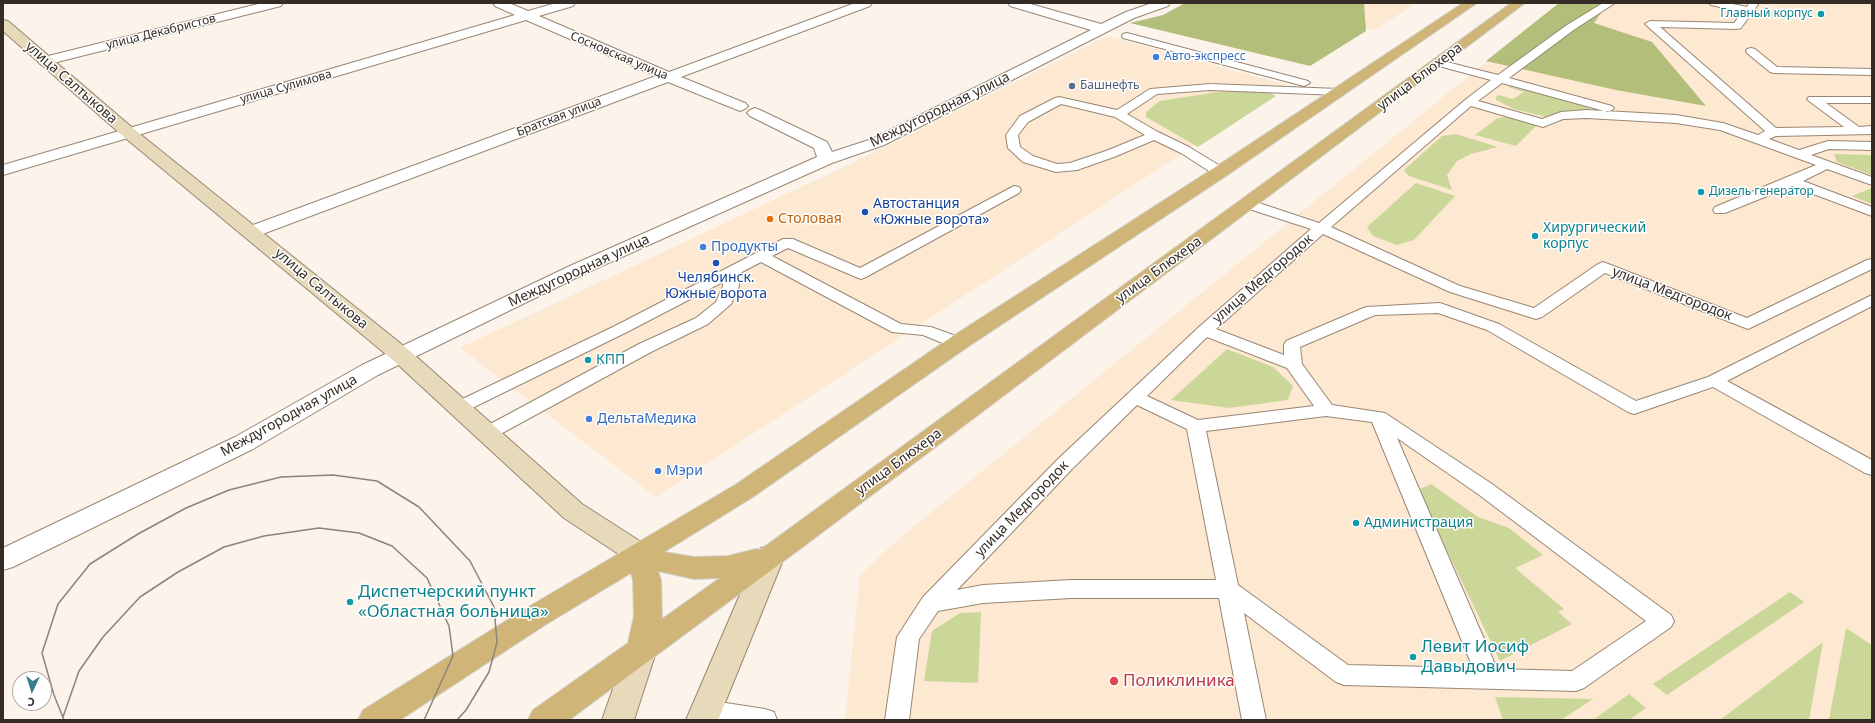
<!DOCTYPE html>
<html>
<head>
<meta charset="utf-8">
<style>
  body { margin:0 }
  #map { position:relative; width:1875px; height:723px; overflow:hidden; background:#fcf3eb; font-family:"Noto Sans",sans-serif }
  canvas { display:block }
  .frame { position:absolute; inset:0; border:4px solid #352d25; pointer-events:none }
  .north { position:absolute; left:12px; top:671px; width:40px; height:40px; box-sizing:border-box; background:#fff; border:1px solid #aeaba8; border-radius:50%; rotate:184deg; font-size:11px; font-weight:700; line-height:16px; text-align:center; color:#352d25 }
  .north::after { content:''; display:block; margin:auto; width:14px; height:18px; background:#397e8c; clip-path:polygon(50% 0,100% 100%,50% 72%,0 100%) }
</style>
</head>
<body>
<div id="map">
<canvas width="1875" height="723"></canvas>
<div class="frame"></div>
<div class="north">С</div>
</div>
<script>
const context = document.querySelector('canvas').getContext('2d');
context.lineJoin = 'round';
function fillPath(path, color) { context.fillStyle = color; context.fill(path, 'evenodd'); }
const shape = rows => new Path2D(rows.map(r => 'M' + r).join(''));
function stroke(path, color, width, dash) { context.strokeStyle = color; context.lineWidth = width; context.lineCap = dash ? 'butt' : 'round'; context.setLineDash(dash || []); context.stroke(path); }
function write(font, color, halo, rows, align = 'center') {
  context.font = font + ' "Noto Sans",sans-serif'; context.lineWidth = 3; context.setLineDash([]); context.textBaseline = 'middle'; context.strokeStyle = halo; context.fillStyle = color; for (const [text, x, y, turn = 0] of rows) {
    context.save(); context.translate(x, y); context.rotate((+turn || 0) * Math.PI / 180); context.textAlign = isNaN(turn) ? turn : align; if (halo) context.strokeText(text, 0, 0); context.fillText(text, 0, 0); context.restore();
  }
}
const built = shape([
  [1267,3,1416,3,1375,30],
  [1559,3,1872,3,1872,720,845,720,860,575,901,537],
  [1107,36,1287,85,656,497,460,348,869,155]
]);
const green = shape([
  [1513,85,1587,105,1590,108,1588,110,1546,117,1514,109,1496,100,1496,97,1499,95,1513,99,1524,92,1508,87],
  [1218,92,1257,92,1270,93,1276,96,1198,147,1146,117,1146,112,1160,101],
  [1506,117,1538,124,1516,146,1475,135,1498,118],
  [1456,134,1498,147,1471,154,1457,161,1447,175,1452,190,1409,176,1404,170,1442,136],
  [1834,154,1872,155,1872,175,1837,162],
  [1416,183,1455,196,1414,240,1397,245,1373,236,1367,227],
  [1872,188,1872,204,1852,196],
  [1227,349,1273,367,1293,386,1288,400,1229,408,1171,400],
  [1431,484,1478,517,1509,528,1543,555,1515,568,1564,609,1558,612,1572,624,1500,661,1418,490],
  [1790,592,1804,602,1667,695,1653,684],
  [981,612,978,683,924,681,932,631,960,613],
  [1846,628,1872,645,1872,720,1829,720],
  [1823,642,1809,720,1720,720],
  [1629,694,1646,708,1629,720,1593,720],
  [1495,697,1593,699,1561,720,1503,720]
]);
const forest = shape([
  [1185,3,1364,3,1366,31,1310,66,1130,23,1163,15],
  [1559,3,1608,3,1594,23,1652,42,1706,106,1616,90,1486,61]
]);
const service = shape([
  [1603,3,1615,3,1575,29,1509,78,1612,106,1614,108,1612,110,1608,112,1502,83,1478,101,1542,119,1561,112,1587,110,1676,115,1723,123,1758,135,1765,131,1645,24,1650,21,1734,23,1743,12,1711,5,1709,3,1728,3,1747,7,1749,3,1759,3,1741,28,1737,29,1660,27,1776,128,1844,127,1809,101,1807,99,1809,97,1872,97,1872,103,1826,103,1859,127,1872,126,1872,134,1776,136,1769,139,1799,150,1828,141,1872,142,1872,150,1829,149,1811,155,1872,177,1872,185,1827,169,1803,181,1872,207,1872,216,1792,186,1725,213,1715,213,1713,210,1715,207,1816,165,1720,130,1676,123,1587,118,1563,119,1543,127,1471,106,1331,227,1460,286,1534,308,1598,264,1603,262,1747,318,1867,260,1872,259,1872,269,1748,329,1605,273,1542,317,1536,319,1450,292,1323,234,1216,329,1284,355,1284,345,1286,341,1366,307,1440,303,1499,324,1636,401,1708,377,1872,295,1872,306,1727,381,1872,460,1872,475,1865,473,1713,387,1634,414,1628,412,1487,330,1438,313,1375,315,1300,347,1302,364,1332,405,1385,413,1492,484,1671,615,1674,621,1671,627,1584,688,1576,691,1344,685,1336,682,1244,613,1266,720,1242,720,1219,598,1071,598,983,603,938,611,919,639,909,720,885,720,897,637,923,597,1058,459,1199,327,1311,229,1243,207,1241,204,1243,201,1253,201,1319,223,1465,100,1491,80,1435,65,1434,63,1435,61,1439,60,1498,75,1567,25,1603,3],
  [1207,337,1287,368,1314,406,1198,420,1147,396,1207,337],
  [1137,405,1187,429,1216,580,1071,580,983,585,957,590,1072,469,1137,405],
  [1326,416,1372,422,1473,668,1348,665,1238,585,1206,431,1326,416],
  [1397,438,1478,494,1646,621,1572,671,1497,669,1397,438],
  [1127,33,1308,81,1310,83,1304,86,1123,38,1122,36,1123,34,1127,33],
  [1751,48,1755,49,1777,67,1872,69,1872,75,1774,73,1770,72,1747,53,1746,51,1747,49,1751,48],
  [1210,84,1339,89,1345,92,1339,95,1210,90,1157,94,1127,114,1158,132,1189,147,1225,169,1227,172,1225,175,1220,176,1215,175,1181,153,1154,140,1114,157,1077,170,1056,172,1023,162,1008,148,1006,135,1020,116,1055,98,1059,97,1117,110,1150,89,1210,84],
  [1061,104,1115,117,1145,135,1106,151,1070,163,1057,164,1033,156,1020,147,1018,135,1028,122,1061,104],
  [1014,186,1019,187,1021,190,1019,193,866,277,861,279,856,277,788,248,772,256,901,324,931,327,964,339,966,343,964,347,958,348,952,347,923,335,892,332,761,262,738,274,739,286,731,304,708,324,651,352,495,437,488,439,481,437,479,433,481,429,639,344,696,318,716,302,723,286,723,282,627,332,464,412,458,414,452,412,449,408,452,404,615,326,783,239,793,239,860,268,1014,186],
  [706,700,765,709,774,712,777,720,701,720,697,719,694,711,697,703,706,700]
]);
const minor = shape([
  [262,3,283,3,281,6,45,65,40,64,38,61,40,58,262,3],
  [493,3,509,3,528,11,556,3,575,3,573,6,539,16,669,72,855,3,872,3,870,6,681,77,745,103,748,106,745,109,740,111,735,109,668,82,252,238,245,236,243,232,245,228,656,76,526,20,3,175,3,165,515,15,495,6,493,3],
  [1008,3,1027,3,1101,24,1126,12,1152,3,1170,3,1168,6,1134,18,884,145,832,163,586,273,378,375,253,449,13,567,3,570,3,548,235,437,362,365,572,265,817,157,814,148,750,116,747,113,750,110,755,108,760,110,827,142,832,152,872,139,1091,30,1010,6,1008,3]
]);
const secondary = shape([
  [3,20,8,21,135,130,410,351,582,504,649,547,653,554,649,561,639,564,629,561,564,518,394,361,123,136,3,31,3,20],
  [771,545,781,548,785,555,718,720,686,720,757,555,761,548,771,545],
  [642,637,653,640,657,649,634,720,602,720,627,649,631,640,642,637]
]);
const primary = shape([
  [1463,3,1477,3,1226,176,966,348,753,497,664,552,694,557,728,556,756,549,760,550,1511,3,1525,3,808,543,569,720,528,720,533,710,628,643,634,616,633,580,631,573,545,625,400,720,358,720,363,710,525,609,735,485,950,338,1214,168,1463,3],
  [658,571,694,579,720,578,662,619,661,580,658,571]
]);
const tram = shape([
  [63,717,79,671,103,637,140,597,178,572,224,547,264,536,319,528,359,533,392,546,427,578,449,626,453,656,424,720],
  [64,720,54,695,42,653,58,604,90,564,138,534,186,508,229,490,281,477,333,475,377,481,419,507,470,561,494,607,497,642,489,672,466,710,457,720]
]);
const markers = [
  [1821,14,4,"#0f9aa8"],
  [1156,57,4,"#3f7fe0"],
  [1072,86,4,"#5c6f8a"],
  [1701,192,4,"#0f9aa8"],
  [865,212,4,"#1a4fb4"],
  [770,219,4,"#e8710a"],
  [1535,236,4,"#0f9aa8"],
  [703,247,4,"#3f7fe0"],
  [716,263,4,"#1a4fb4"],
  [588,360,4,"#0f9aa8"],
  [589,419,4,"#3f7fe0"],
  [658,471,4,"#3f7fe0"],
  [1356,523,4,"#0f9aa8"],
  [350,602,4,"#0f9aa8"],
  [1413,657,4,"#0f9aa8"],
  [1114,681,5,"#e0444e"]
];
const farCulturenames = [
  ["Главный корпус",1813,14],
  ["Дизель генератор",1709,192,"left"]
];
const farStreetnames = [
  ["улица Декабристов",161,32,-14],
  ["Сосновская улица",619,56,23],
  ["улица Сулимова",286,87,-16],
  ["Братская улица",559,117,-21]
];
const farShopnames = [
  ["Авто-экспресс",1164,57]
];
const farServicenames = [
  ["Башнефть",1080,86]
];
const streetNames = [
  ["улица Блюхера",1420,77,-37],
  ["улица Салтыкова",71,83,41],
  ["Междугородная улица",940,110,-26],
  ["улица Блюхера",1159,270,-36],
  ["Междугородная улица",579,271,-25],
  ["улица Медгородок",1263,279,-41],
  ["улица Салтыкова",321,289,40],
  ["улица Медгородок",1672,294,21],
  ["Междугородная улица",289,416,-29],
  ["улица Блюхера",899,462,-36],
  ["улица Медгородок",1022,509,-46]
];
const transitNames = [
  ["Автостанция",873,204],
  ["«Южные ворота»",873,220],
  ["Челябинск.",716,278,"center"],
  ["Южные ворота",716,294,"center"]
];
const foodNames = [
  ["Столовая",778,219]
];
const cultureNames = [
  ["Хирургический",1543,228],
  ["корпус",1543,244],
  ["КПП",596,360],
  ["Администрация",1364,523]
];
const shopNames = [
  ["Продукты",711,247],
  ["ДельтаМедика",597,419],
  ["Мэри",666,471]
];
const nearCulturenames = [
  ["Диспетчерский пункт",358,592],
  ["«Областная больница»",358,612],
  ["Левит Иосиф",1421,647],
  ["Давыдович",1421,667]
];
const nearHealthnames = [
  ["Поликлиника",1123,681]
];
fillPath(built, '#fde8d2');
fillPath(green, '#cbd798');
fillPath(forest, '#b2be79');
stroke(service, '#998673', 2);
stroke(minor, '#998673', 2);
stroke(secondary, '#998673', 2);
stroke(primary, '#d3d1cf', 2);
fillPath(service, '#fff');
fillPath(minor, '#fff');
fillPath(secondary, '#e7dabb');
fillPath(primary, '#cfb577');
stroke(tram, '#8c837b', 1.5);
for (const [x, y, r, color] of markers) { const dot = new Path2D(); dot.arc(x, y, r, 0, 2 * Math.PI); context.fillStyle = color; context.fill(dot); stroke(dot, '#fff', 1.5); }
write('12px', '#0d838f', '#fff', farCulturenames, 'right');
write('12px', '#352d25', '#fff', farStreetnames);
write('12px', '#366cbe', '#fff', farShopnames, 'left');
write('12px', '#4e5e75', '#fff', farServicenames, 'left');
write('14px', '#352d25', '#fff', streetNames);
write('14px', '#164399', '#fff', transitNames, 'left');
write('14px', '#c56008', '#fff', foodNames, 'left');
write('14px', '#0d838f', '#fff', cultureNames, 'left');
write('14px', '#366cbe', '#fff', shopNames, 'left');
write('17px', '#0d838f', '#fff', nearCulturenames, 'left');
write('17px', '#be3a42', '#fff', nearHealthnames, 'left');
</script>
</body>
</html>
